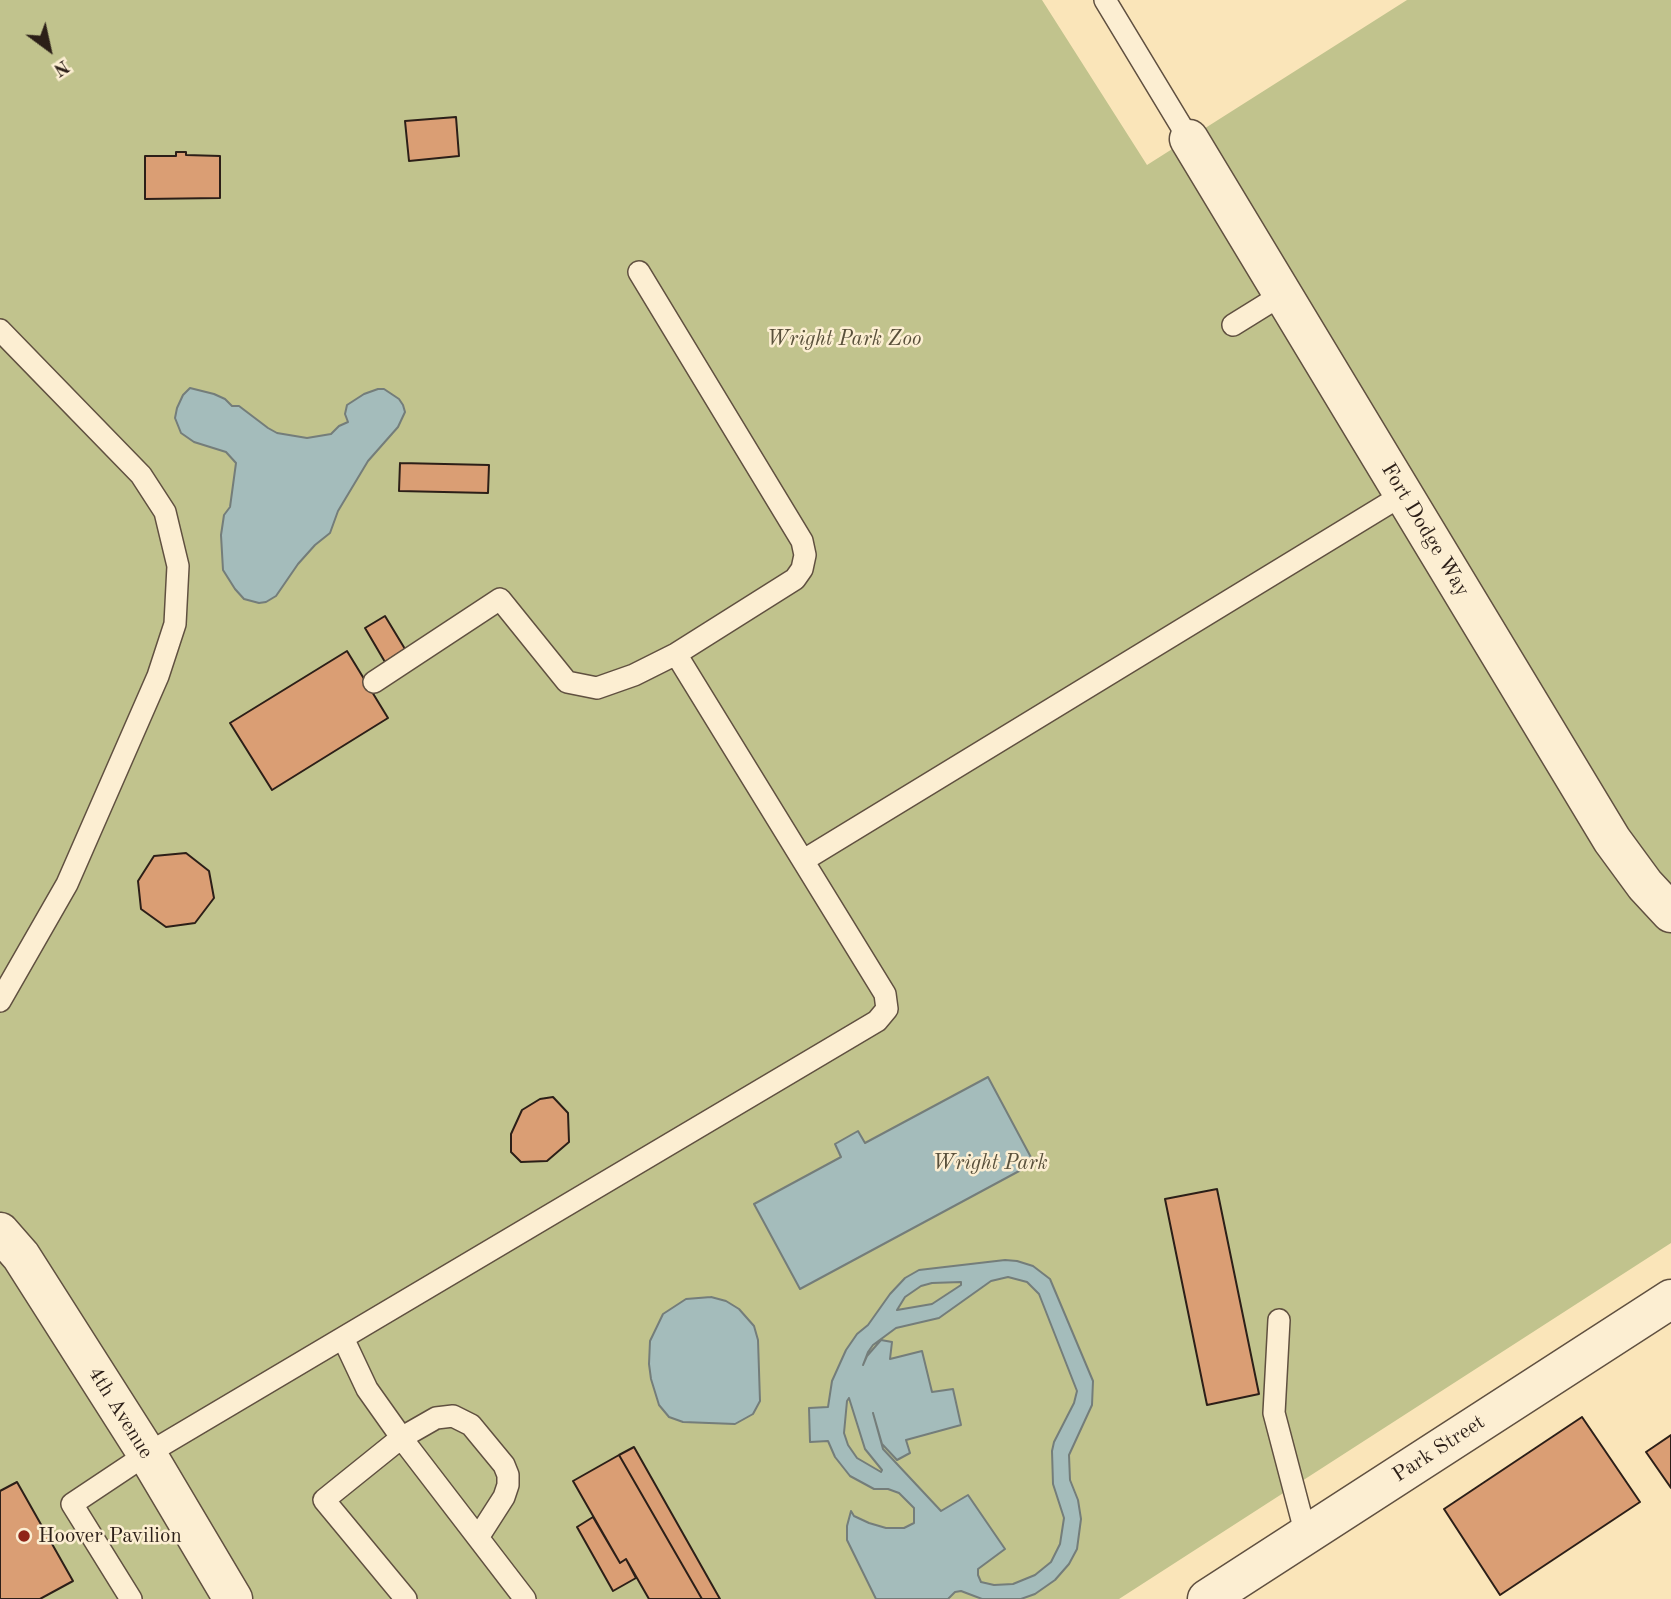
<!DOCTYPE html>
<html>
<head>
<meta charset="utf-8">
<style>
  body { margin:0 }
  #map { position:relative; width:1671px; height:1599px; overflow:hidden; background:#fae5b9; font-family:"Old Standard TT",serif }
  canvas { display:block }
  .north { position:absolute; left:14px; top:14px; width:70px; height:70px; -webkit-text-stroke:5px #fceed2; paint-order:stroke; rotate:147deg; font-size:19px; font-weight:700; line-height:28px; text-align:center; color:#2c1f18 }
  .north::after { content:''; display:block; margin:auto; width:24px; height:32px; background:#2c1f18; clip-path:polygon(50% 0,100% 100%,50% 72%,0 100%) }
</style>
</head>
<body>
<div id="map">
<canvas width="1671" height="1599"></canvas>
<div class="north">N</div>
</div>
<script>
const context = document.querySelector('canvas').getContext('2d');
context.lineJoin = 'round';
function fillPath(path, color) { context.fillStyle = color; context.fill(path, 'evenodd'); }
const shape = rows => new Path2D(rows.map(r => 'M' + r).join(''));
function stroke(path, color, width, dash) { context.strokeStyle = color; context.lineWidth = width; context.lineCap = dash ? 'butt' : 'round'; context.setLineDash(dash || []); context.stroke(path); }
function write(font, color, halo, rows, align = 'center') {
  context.font = font + ' "Old Standard TT",serif'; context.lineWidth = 5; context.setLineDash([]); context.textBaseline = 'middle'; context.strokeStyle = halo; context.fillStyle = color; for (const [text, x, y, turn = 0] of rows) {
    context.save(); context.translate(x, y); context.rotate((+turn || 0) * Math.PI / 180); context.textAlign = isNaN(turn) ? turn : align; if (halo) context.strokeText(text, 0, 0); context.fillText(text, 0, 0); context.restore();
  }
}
const green = shape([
  [0,0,1042,0,1147,165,1407,0,1671,0,1671,1243,1119,1599,0,1599]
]);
const water = shape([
  [190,388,214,394,225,399,232,406,239,406,268,428,277,433,307,438,331,434,339,426,348,422,345,414,347,405,364,394,378,389,384,389,399,399,403,405,405,412,398,427,368,461,338,511,330,533,315,545,298,564,276,596,266,602,259,603,244,599,235,589,223,570,221,535,224,515,230,507,236,463,226,452,194,442,181,433,175,418,177,408,183,395,190,388],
  [988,1077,1034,1163,800,1289,754,1204,841,1157,835,1144,858,1131,865,1143,988,1077],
  [1005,1260,1017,1261,1033,1266,1050,1279,1093,1381,1092,1405,1069,1455,1070,1480,1078,1500,1081,1519,1077,1549,1069,1564,1055,1580,1035,1594,1021,1599,982,1599,961,1591,955,1592,948,1599,876,1599,847,1540,847,1526,851,1511,854,1516,869,1523,886,1528,904,1528,914,1523,914,1508,899,1493,888,1489,874,1489,850,1476,835,1457,828,1441,810,1442,809,1408,828,1407,832,1381,846,1350,857,1334,868,1325,890,1294,905,1278,919,1270,1005,1260],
  [1008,1277,1027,1282,1039,1294,1077,1391,1074,1403,1054,1442,1052,1451,1053,1484,1064,1518,1060,1544,1051,1562,1035,1575,1013,1584,994,1585,981,1582,978,1575,978,1569,1005,1549,968,1495,941,1511,883,1449,873,1413,882,1444,897,1460,910,1453,906,1440,961,1425,953,1389,932,1392,922,1351,890,1359,892,1342,881,1340,867,1356,863,1365,868,1352,873,1345,896,1328,939,1318,991,1281,1008,1277],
  [961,1282,961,1285,932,1304,897,1310,905,1297,921,1286,932,1283,961,1282],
  [849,1398,865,1449,882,1470,881,1472,857,1458,848,1445,844,1433,847,1401,849,1398],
  [711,1297,726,1301,739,1309,754,1326,758,1340,760,1401,753,1414,735,1424,683,1422,669,1417,659,1405,651,1379,649,1364,650,1341,663,1314,686,1299,711,1297]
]);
const building = shape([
  [456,117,459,156,409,161,405,121,456,117],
  [176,152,186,152,186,155,220,156,220,198,145,199,145,156,176,156,176,152],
  [400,463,489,465,488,493,399,491,400,463],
  [385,616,405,649,385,662,365,628,385,616],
  [347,651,388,718,272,790,230,723,347,651],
  [186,853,209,871,214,898,195,923,166,927,141,909,138,881,154,856,186,853],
  [553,1097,568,1113,569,1142,547,1161,521,1162,511,1152,511,1134,522,1110,540,1099,553,1097],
  [1217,1189,1259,1394,1207,1405,1165,1199,1217,1189],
  [1582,1417,1640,1502,1500,1595,1444,1509,1582,1417],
  [1671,1435,1671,1488,1646,1452,1671,1435],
  [634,1447,720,1599,702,1599,619,1455,634,1447],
  [619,1455,702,1599,649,1599,626,1559,620,1563,573,1481,619,1455],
  [17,1482,73,1581,40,1599,0,1599,0,1491,17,1482],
  [593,1517,620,1563,626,1559,636,1578,613,1591,577,1527,593,1517]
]);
const service = shape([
  [1105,0,1189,139],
  [1233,325,1283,294],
  [0,330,141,475,165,512,178,566,175,624,158,676,67,884,0,1001],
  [374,682,500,599,567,682,597,688,634,675,676,654,795,579,802,569,805,555,802,541,639,272],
  [804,860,1404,494],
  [1279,1320,1274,1413,1306,1535],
  [343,1338,367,1389,406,1444,525,1599],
  [131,1599,72,1504,147,1454,877,1021,887,1009,885,994,676,654],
  [406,1599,324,1500,401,1438,436,1418,453,1416,471,1425,504,1465,508,1475,508,1485,504,1497,479,1536]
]);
const minor = shape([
  [1189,139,1612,840,1645,885,1671,913],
  [0,1232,21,1256,147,1454,233,1599],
  [1207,1599,1671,1299]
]);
const markers = [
  [24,1536,7,"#8f2418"]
];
const parkNames = [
  ["Wright Park Zoo",844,339],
  ["Wright Park",990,1163]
];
const streetNames = [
  ["Fort Dodge Way",1425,530,59],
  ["4th Avenue",120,1413,58],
  ["Park Street",1439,1449,-33]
];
const poiNames = [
  ["Hoover Pavilion",38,1536]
];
fillPath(green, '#c1c38d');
fillPath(water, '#a4bcbb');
stroke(water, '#747d7a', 2);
fillPath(building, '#da9e74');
stroke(building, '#2c1f18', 2);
stroke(service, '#605040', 24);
stroke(minor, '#605040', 41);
stroke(service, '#fceed2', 21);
stroke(minor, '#fceed2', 38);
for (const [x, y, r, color] of markers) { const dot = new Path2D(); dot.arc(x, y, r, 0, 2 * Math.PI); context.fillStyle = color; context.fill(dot); stroke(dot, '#fceed2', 2.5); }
write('italic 21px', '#59503b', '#fceed2', parkNames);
write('21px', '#2c1f18', '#fceed2', streetNames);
write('21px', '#2c1f18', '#fceed2', poiNames, 'left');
</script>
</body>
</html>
